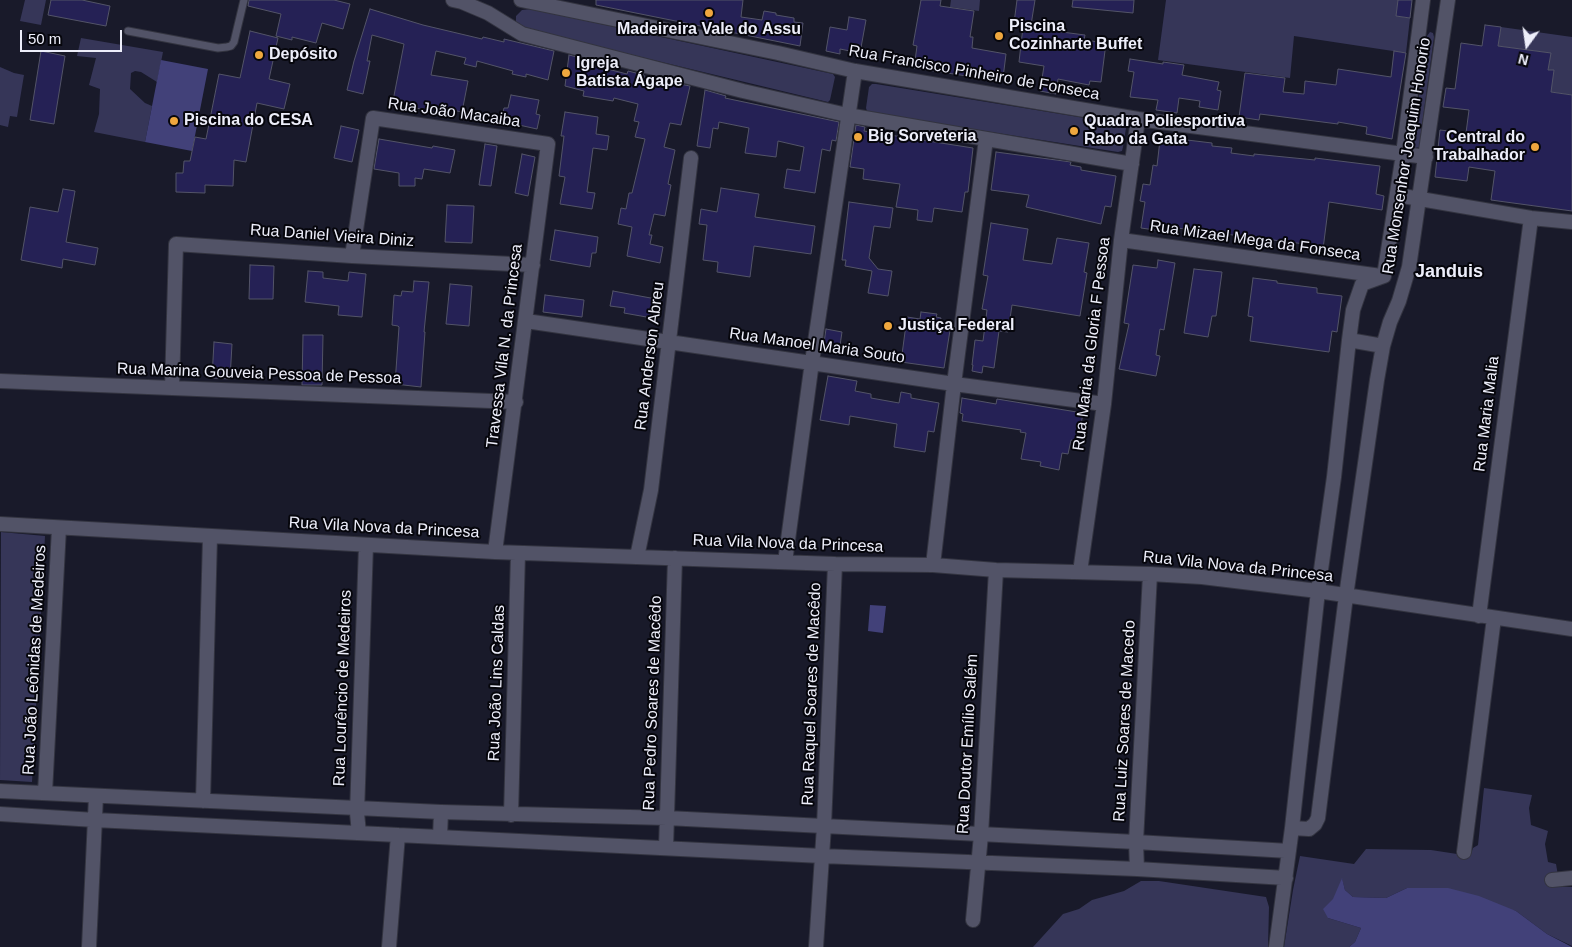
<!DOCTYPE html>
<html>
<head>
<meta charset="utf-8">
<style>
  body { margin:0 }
  #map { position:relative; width:1572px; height:947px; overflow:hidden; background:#191a2a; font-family:Helvetica,sans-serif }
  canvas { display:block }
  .north { position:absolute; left:1502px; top:20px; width:50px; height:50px; -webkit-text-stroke:4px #06060c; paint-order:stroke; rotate:194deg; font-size:14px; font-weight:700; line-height:20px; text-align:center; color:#edeefa }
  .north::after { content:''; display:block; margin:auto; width:18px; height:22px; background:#edeefa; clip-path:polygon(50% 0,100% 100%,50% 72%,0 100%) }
  .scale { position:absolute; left:20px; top:30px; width:102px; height:22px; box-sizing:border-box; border:2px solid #edeefa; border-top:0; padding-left:6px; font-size:15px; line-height:18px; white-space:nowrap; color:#edeefa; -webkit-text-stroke:4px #06060c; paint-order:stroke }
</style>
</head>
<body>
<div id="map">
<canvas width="1572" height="947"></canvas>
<div class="north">N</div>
<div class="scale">50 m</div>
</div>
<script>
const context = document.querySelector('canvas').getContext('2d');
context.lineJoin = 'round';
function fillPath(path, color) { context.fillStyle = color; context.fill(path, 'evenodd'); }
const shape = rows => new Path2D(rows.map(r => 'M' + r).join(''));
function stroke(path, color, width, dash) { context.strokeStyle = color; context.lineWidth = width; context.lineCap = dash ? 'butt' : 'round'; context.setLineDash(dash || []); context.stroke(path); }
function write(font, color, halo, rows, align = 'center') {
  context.font = font + ' Helvetica,sans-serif'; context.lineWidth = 4; context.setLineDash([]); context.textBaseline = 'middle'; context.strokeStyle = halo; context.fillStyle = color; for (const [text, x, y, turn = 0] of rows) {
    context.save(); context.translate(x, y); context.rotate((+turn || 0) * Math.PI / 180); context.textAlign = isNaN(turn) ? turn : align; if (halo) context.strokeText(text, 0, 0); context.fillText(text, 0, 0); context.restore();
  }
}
const green = shape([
  [25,0,46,0,41,25,20,21],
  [951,0,980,0,979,11,950,7],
  [1166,0,1398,0,1396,16,1410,18,1406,53,1294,36,1290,78,1158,60],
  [531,9,833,74,835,77,830,100,828,102,520,28,516,22,516,16,522,10],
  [1501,27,1572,37,1572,95,1543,91,1554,71,1548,70,1550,53,1498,46],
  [1430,32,1433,33,1434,37,1419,147,1415,148,1412,147,1427,36],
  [81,38,163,52,157,82,141,72,135,71,131,73,130,89,145,103,152,106,145,142,94,132,99,114,100,89,89,85,96,58,77,56],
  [0,67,14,73,24,75,17,117,10,116,8,127,0,125],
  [872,84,876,84,1122,124,1126,128,1123,147,1122,151,1118,152,870,113,867,111,866,108,869,87],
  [1,532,45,536,32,782,0,780],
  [1484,788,1532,795,1529,808,1531,825,1548,831,1545,844,1548,862,1556,864,1560,887,1572,887,1572,946,1547,934,1516,911,1407,888,1386,898,1353,897,1345,890,1342,879,1328,918,1361,928,1355,942,1349,947,1284,947,1293,890,1300,856,1354,864,1366,849,1431,850,1470,856,1473,848,1478,845],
  [1141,881,1159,881,1266,897,1269,907,1268,947,1033,947,1063,914,1079,909,1092,900,1124,891]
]);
const water = shape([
  [161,60,208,69,192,151,145,142],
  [870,605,886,606,883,633,868,631],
  [1342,878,1345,890,1353,897,1386,898,1407,888,1448,888,1479,896,1516,911,1547,934,1572,947,1349,947,1355,942,1361,928,1328,918,1323,909,1333,899]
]);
const building = shape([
  [51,0,82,0,110,6,106,26,48,15,51,0],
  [249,0,334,0,350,4,343,29,322,23,316,43,292,37,292,40,276,36,281,14,248,6,249,0],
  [596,0,743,0,741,17,762,20,764,11,776,13,776,15,794,18,794,22,803,23,800,46,596,5,596,0],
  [921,0,941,0,940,6,974,11,970,37,973,37,972,48,1006,54,1003,78,968,73,967,76,914,68,917,46,913,45,921,0],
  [1017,0,1035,0,1031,25,1014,23,1017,0],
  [1073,0,1134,0,1133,13,1072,7,1073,0],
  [1398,0,1412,0,1410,18,1396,16,1398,0],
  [370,9,423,25,482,39,483,37,504,42,504,39,554,51,548,80,526,74,526,77,512,74,513,71,477,61,476,67,464,64,466,58,436,51,431,75,468,81,462,112,437,107,436,112,411,107,411,110,392,106,404,44,372,35,367,61,370,61,363,94,347,90,354,61,370,9],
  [849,17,866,20,860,53,840,49,840,54,826,51,830,27,847,30,849,17],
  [1485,25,1501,27,1498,46,1551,53,1548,70,1554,70,1551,92,1572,95,1572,211,1491,200,1495,171,1469,167,1467,181,1435,177,1440,130,1466,133,1469,110,1443,107,1446,88,1455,89,1461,43,1482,46,1485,25],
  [1023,27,1085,35,1084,40,1106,43,1101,82,1090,81,1089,85,1058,79,1056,94,1040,91,1044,66,1019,62,1023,27],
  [250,31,278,38,269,79,290,84,284,109,257,103,246,162,234,160,233,186,205,185,205,193,176,192,176,173,183,173,184,161,190,161,195,137,206,139,219,74,240,78,250,31],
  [41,51,65,56,54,124,30,120,41,51],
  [1394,51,1406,53,1392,139,1366,134,1367,127,1338,122,1338,124,1260,114,1259,120,1239,117,1245,73,1285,78,1283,92,1304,94,1305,81,1336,85,1338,69,1391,77,1394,51],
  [569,55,585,59,584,63,627,74,628,71,644,75,644,77,690,86,681,125,670,123,664,147,675,150,668,184,671,185,665,216,654,214,649,235,652,235,650,244,663,247,660,263,627,256,632,227,618,224,621,208,626,209,629,193,632,193,645,139,635,137,639,122,634,121,638,104,614,98,613,101,583,96,584,91,565,86,569,55],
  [1130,59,1163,64,1163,62,1184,65,1182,75,1219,82,1217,90,1221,91,1218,110,1199,107,1200,101,1179,98,1177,113,1156,110,1158,100,1130,97,1134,72,1128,71,1130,59],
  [705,90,726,96,725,98,839,122,836,141,832,140,830,151,822,149,815,193,784,188,787,169,800,171,804,147,778,141,776,157,745,153,749,128,719,122,718,129,713,128,710,148,697,146,705,90],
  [511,95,539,100,536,114,540,115,537,129,501,121,504,108,508,108,511,95],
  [565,112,598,117,596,134,609,136,607,150,593,148,587,192,595,193,592,209,560,204,565,177,559,176,564,136,561,136,565,112],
  [856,125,865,127,864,131,973,148,968,192,965,192,962,212,934,208,932,222,917,220,918,210,896,207,900,184,863,179,864,169,850,167,856,125],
  [341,126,359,130,352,162,334,158,341,126],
  [379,139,432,148,433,146,455,150,450,173,424,169,422,179,415,178,415,186,399,186,399,173,374,169,379,139],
  [1160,140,1187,143,1187,140,1212,143,1212,146,1232,148,1231,153,1254,156,1254,154,1315,160,1315,158,1380,166,1376,194,1384,196,1382,210,1329,202,1323,249,1305,246,1305,244,1177,228,1176,233,1141,228,1145,202,1140,201,1143,184,1150,185,1153,165,1157,166,1160,140],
  [485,144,497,146,491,186,479,185,485,144],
  [996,152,1071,162,1070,165,1081,167,1081,170,1116,176,1111,207,1105,206,1101,224,1026,207,1029,195,991,190,996,152],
  [522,154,535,157,528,196,515,193,522,154],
  [721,188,759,194,755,217,815,226,811,254,754,246,750,277,717,272,718,262,703,260,707,225,699,224,701,209,717,212,721,188],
  [63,189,75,191,66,242,98,248,95,265,63,259,62,268,21,260,30,207,58,212,63,189],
  [849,202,893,208,890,228,874,226,869,258,878,269,892,271,888,296,868,293,872,271,845,266,846,260,842,260,849,202],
  [447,205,474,206,472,243,445,242,447,205],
  [991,223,1028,229,1023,260,1052,264,1057,238,1089,243,1084,272,1087,273,1080,316,1012,305,1008,332,999,331,994,368,983,366,982,373,972,371,973,365,972,365,975,340,983,341,987,310,982,309,988,276,983,275,991,223],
  [555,230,598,237,596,253,592,253,590,267,550,260,555,230],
  [1158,260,1175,263,1164,330,1160,329,1156,355,1160,356,1156,376,1119,369,1129,324,1124,323,1133,265,1157,268,1158,260],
  [250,265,274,266,273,299,249,299,250,265],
  [1194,269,1222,272,1216,316,1212,316,1208,337,1184,333,1194,269],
  [308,271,323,272,323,278,348,281,349,272,366,274,362,317,338,315,339,306,305,302,308,271],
  [1253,278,1277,281,1277,283,1317,288,1317,293,1342,296,1337,332,1332,331,1329,352,1250,341,1253,317,1248,316,1253,278],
  [414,281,429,282,424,332,425,332,421,387,395,384,399,327,398,326,392,325,394,295,401,296,402,291,413,292,414,281],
  [450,284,472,286,469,326,446,324,450,284],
  [613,291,656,299,652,318,624,313,625,308,610,306,613,291],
  [545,295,584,300,582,317,543,312,545,295],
  [921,312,937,314,936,317,941,318,940,322,951,324,944,368,901,362,907,317,920,319,921,312],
  [826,329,842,332,839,352,823,350,826,329],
  [303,335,323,335,322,385,302,385,303,335],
  [214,342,232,344,230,379,212,378,214,342],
  [828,376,857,381,855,391,871,394,871,398,899,403,901,392,911,394,911,398,939,403,934,432,928,431,925,452,894,447,897,424,850,416,849,425,820,420,828,376],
  [962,398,996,404,997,399,1083,413,1078,442,1071,440,1068,454,1062,453,1059,470,1040,466,1041,462,1021,459,1026,433,1020,432,1021,430,962,421,963,414,960,413,962,398]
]);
const service = shape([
  [128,31,218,48,227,47,231,46,234,42,244,0]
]);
const minor = shape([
  [453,0,462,2,488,13,522,34,743,91,847,115,1132,164],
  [521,0,778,53,855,71,1138,119,1426,157],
  [1397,195,1531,218,1572,222],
  [1121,240,1381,276],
  [352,256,373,118,548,144,495,552],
  [526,321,954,384,1104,404],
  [1349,340,1383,346],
  [0,381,516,402],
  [172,388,176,244,352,256,533,265],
  [0,524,495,552,835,564,933,565,996,570,1150,574,1202,577,1318,591,1572,629],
  [637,557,651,490,691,158],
  [785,562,812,362,855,71],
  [933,565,954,384,986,139],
  [1080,572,1104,404,1121,240,1138,119],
  [1479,616,1531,218],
  [0,791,441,812,667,818,1136,842,1289,851],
  [45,793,59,528],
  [203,801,210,537],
  [0,814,95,820,822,856,1137,869,1286,878],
  [511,815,518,553],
  [1292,828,1309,829,1315,824,1318,818,1346,596,1377,380,1383,346,1390,322,1399,301,1409,267,1448,0],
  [359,833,357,813,366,545],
  [440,837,441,812],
  [666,848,675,558],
  [1464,852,1494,618],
  [1137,869,1136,842,1150,574],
  [1552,880,1572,878],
  [973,920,981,835,996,570],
  [89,947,96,796],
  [389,947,398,835],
  [816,947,824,826,835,564],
  [1276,947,1292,828,1318,591,1334,477,1349,340,1353,310,1362,284,1384,276,1403,154,1423,0]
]);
const markers = [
  [709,13,5,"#efa73e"],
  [999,36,5,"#efa73e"],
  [259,55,5,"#efa73e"],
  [566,73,5,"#efa73e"],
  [174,121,5,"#efa73e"],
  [1074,131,5,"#efa73e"],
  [858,137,5,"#efa73e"],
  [1535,147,5,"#efa73e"],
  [888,326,5,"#efa73e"]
];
const poiNames = [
  ["Piscina",1009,27],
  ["Cozinharte Buffet",1009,45],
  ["Madeireira Vale do Assu",709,30,"center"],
  ["Depósito",269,55],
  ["Igreja",576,64],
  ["Batista Ágape",576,82],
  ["Piscina do CESA",184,121],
  ["Quadra Poliesportiva",1084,122],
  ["Rabo da Gata",1084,140],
  ["Big Sorveteria",868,137],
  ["Central do",1525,138,"right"],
  ["Trabalhador",1525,156,"right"],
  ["Justiça Federal",898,326]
];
const streetNames = [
  ["Rua Francisco Pinheiro de Fonseca",974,73,10],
  ["Rua João Macaiba",454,113,8],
  ["Rua Monsenhor Joaquim Honorio",1407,156,-81],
  ["Rua Daniel Vieira Diniz",332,236,4],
  ["Rua Mizael Mega da Fonseca",1255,241,8],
  ["Rua Maria da Gloria F Pessoa",1092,344,-83],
  ["Travessa Vila N. da Princesa",505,346,-83],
  ["Rua Manoel Maria Souto",817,346,8],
  ["Rua Anderson Abreu",650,356,-83],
  ["Rua Marina Gouveia Pessoa de Pessoa",259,374,2],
  ["Rua Maria Malia",1487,414,-83],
  ["Rua Vila Nova da Princesa",384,528,3],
  ["Rua Vila Nova da Princesa",788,544,2],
  ["Rua Vila Nova da Princesa",1238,567,6],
  ["Rua João Leônidas de Medeiros",35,660,-87],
  ["Rua João Lins Caldas",497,683,-88],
  ["Rua Lourêncio de Medeiros",343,688,-88],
  ["Rua Raquel Soares de Macêdo",812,694,-88],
  ["Rua Pedro Soares de Macêdo",653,703,-88],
  ["Rua Luiz Soares de Macedo",1125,721,-87],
  ["Rua Doutor Emílio Salém",968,744,-87]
];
const neighbourhoodNames = [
  ["Janduis",1449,272]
];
fillPath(green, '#363658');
fillPath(water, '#424179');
fillPath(building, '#252155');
stroke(building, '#535468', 1);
stroke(service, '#333440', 9);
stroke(minor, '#333440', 16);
stroke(service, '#525367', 7);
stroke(minor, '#525367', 14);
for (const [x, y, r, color] of markers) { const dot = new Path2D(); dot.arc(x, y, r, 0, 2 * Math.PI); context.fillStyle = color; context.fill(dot); stroke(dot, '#06060c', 2); }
write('bold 16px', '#edeefa', '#06060c', poiNames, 'left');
write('16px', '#edeefa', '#06060c', streetNames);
write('bold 18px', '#edeefa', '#06060c', neighbourhoodNames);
</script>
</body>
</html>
